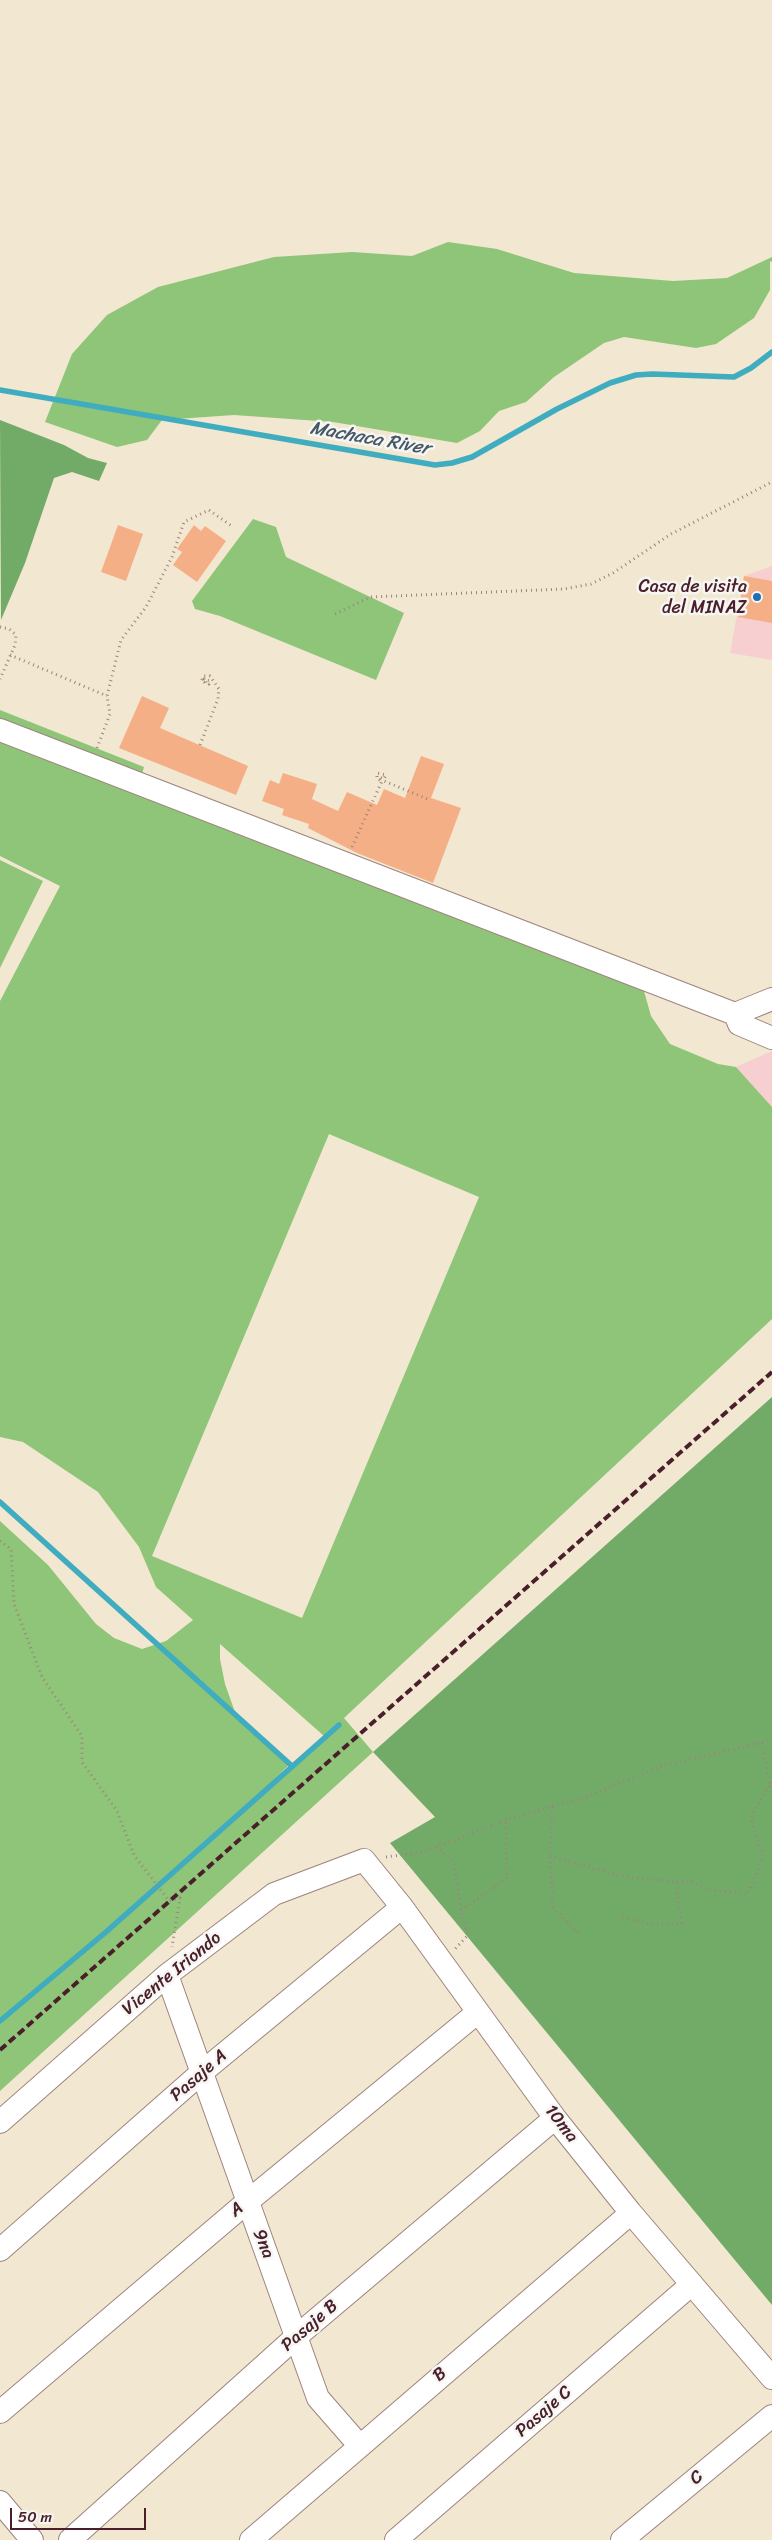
<!DOCTYPE html>
<html>
<head>
<meta charset="utf-8">
<style>
  body { margin:0 }
  #map { position:relative; width:772px; height:2540px; overflow:hidden; background:#f2e7d1; font-family:Sriracha,sans-serif }
  canvas { display:block }
  .scale { position:absolute; left:10px; top:2508px; width:136px; height:22px; box-sizing:border-box; border:2px solid #4a1f2b; border-top:0; padding-left:6px; font-size:15px; line-height:18px; white-space:nowrap; color:#4a1f2b; -webkit-text-stroke:4px #f6f6f2; paint-order:stroke }
</style>
</head>
<body>
<div id="map">
<canvas width="772" height="2540"></canvas>
<div class="scale">50 m</div>
</div>
<script>
const context = document.querySelector('canvas').getContext('2d');
context.lineJoin = 'round';
function fillPath(path, color) { context.fillStyle = color; context.fill(path, 'evenodd'); }
const shape = rows => new Path2D(rows.map(r => 'M' + r).join(''));
function stroke(path, color, width, dash) { context.strokeStyle = color; context.lineWidth = width; context.lineCap = dash ? 'butt' : 'round'; context.setLineDash(dash || []); context.stroke(path); }
function write(font, color, halo, rows, align = 'center') {
  context.font = font + ' Sriracha,sans-serif'; context.lineWidth = 5; context.setLineDash([]); context.textBaseline = 'middle'; context.strokeStyle = halo; context.fillStyle = color; for (const [text, x, y, turn = 0] of rows) {
    context.save(); context.translate(x, y); context.rotate((+turn || 0) * Math.PI / 180); context.textAlign = isNaN(turn) ? turn : align; if (halo) context.strokeText(text, 0, 0); context.fillText(text, 0, 0); context.restore();
  }
}
const built = shape([
  [772,566,772,660,730,653,744,576],
  [772,1051,772,1107,736,1067]
]);
const green = shape([
  [448,242,497,249,574,273,673,281,727,278,772,257,772,262,770,261,770,290,754,318,716,344,696,348,624,337,604,343,554,377,526,402,499,411,480,431,457,443,333,422,234,415,162,420,147,440,117,447,45,422,72,354,107,315,158,287,274,257,352,252,412,256],
  [253,519,276,527,286,557,404,613,376,680,220,616,195,609,192,601],
  [0,710,144,767,142,774,0,722],
  [0,738,640,977,651,1016,670,1044,718,1064,736,1067,772,1107,772,1319,344,1718,373,1752,0,2091,0,1521,48,1565,96,1624,114,1638,142,1649,166,1641,193,1620,156,1587,139,1547,98,1492,23,1442,0,1437,0,1001,60,886,0,856],
  [329,1134,479,1197,302,1618,152,1556],
  [220,1644,324,1736,275,1778,290,1764,236,1715,225,1684,220,1659],
  [0,860,43,881,0,968]
]);
const forest = shape([
  [0,420,64,445,88,458,107,463,99,481,72,472,54,478,25,563,1,620],
  [772,1397,772,2305,390,1843,435,1817,373,1752]
]);
const stream = shape([
  [0,390,435,465,452,463,472,457,557,409,610,383,636,375,652,374,734,377,751,368,772,352],
  [0,1502,292,1766],
  [0,2021,106,1932,339,1725]
]);
const building = shape([
  [118,525,143,534,126,581,101,572],
  [194,525,201,531,205,526,226,541,197,582,173,565,182,552,177,549],
  [744,576,772,581,772,623,738,617],
  [142,696,169,708,160,728,248,766,236,795,119,748],
  [421,756,444,764,431,798,461,808,433,883,357,853,308,828,309,824,282,815,284,809,262,801,270,780,279,784,283,773,317,784,312,799,338,811,347,792,377,805,384,789,405,798]
]);
const path = shape([
  [335,614,370,597,564,589,591,584,613,573,671,534,772,482],
  [0,627,9,629,16,635,15,645,0,679],
  [10,655,107,696],
  [200,745,218,699,219,689,210,676,204,676,201,681,209,684,210,681,204,679,206,683,205,680],
  [97,748,110,714,107,696,121,640,146,607,172,557,184,522,209,510,233,527],
  [352,847,382,781,377,779,377,773,386,775,384,779,379,777,384,781,430,800],
  [0,1541,11,1549,14,1604,42,1677,82,1736,82,1762,117,1811,134,1855,169,1901,180,1898,172,1947],
  [762,1743,770,1785],
  [552,1807,550,1856,553,1907,578,1933],
  [437,1846,454,1863,461,1911,468,1935,455,1949],
  [550,1856,621,1876,676,1882,691,1881,711,1890,748,1894,763,1857,751,1817,772,1782],
  [386,1857,423,1852,506,1820,586,1797,662,1766,772,1740],
  [461,1910,507,1878,506,1820],
  [623,1917,653,1925,682,1923,676,1882]
]);
const minor = shape([
  [0,730,735,1014,772,999],
  [735,1014,739,1024,772,1038],
  [167,1975,318,2398,359,2445],
  [0,2122,167,1975,274,1894,364,1860,402,1907,555,2118,631,2213,772,2378],
  [0,2250,201,2073,402,1907],
  [0,2412,247,2202,478,2012],
  [0,2502,32,2540],
  [70,2540,297,2336,555,2118],
  [251,2540,631,2213],
  [396,2540,692,2284],
  [622,2540,772,2416]
]);
const rail = shape([
  [0,2050,772,1372]
]);
const markers = [
  [757,597,5,"#1f6fb2"]
];
const poiNames = [
  ["Casa de visita",747,587],
  ["del MINAZ",747,608]
];
const streetNames = [
  ["Vicente Iriondo",172,1974,-39],
  ["Pasaje A",199,2076,-41],
  ["10ma",561,2124,52],
  ["A",237,2210,-40],
  ["9na",263,2244,69],
  ["Pasaje B",310,2326,-41],
  ["B",440,2375,-41],
  ["Pasaje C",544,2412,-41],
  ["C",697,2478,-40]
];
const waterNames = [
  ["Machaca River",370,439,10]
];
fillPath(built, '#f7cfd1');
fillPath(green, '#8ec578');
fillPath(forest, '#72aa68');
stroke(stream, '#40acbf', 5.5);
fillPath(building, '#f5af86');
stroke(minor, '#9e837e', 24);
stroke(path, '#9e837e', 3, [1, 4]);
stroke(minor, '#fff', 22);
stroke(rail, '#4a1f2b', 4, [8, 4]);
for (const [x, y, r, color] of markers) { const dot = new Path2D(); dot.arc(x, y, r, 0, 2 * Math.PI); context.fillStyle = color; context.fill(dot); stroke(dot, '#f6f6f2', 2); }
write('18px', '#4a1f2b', '#f6f6f2', poiNames, 'right');
write('18px', '#4a1f2b', '#f6f6f2', streetNames);
write('italic 19px', '#465766', '#f6f6f2', waterNames);
</script>
</body>
</html>
